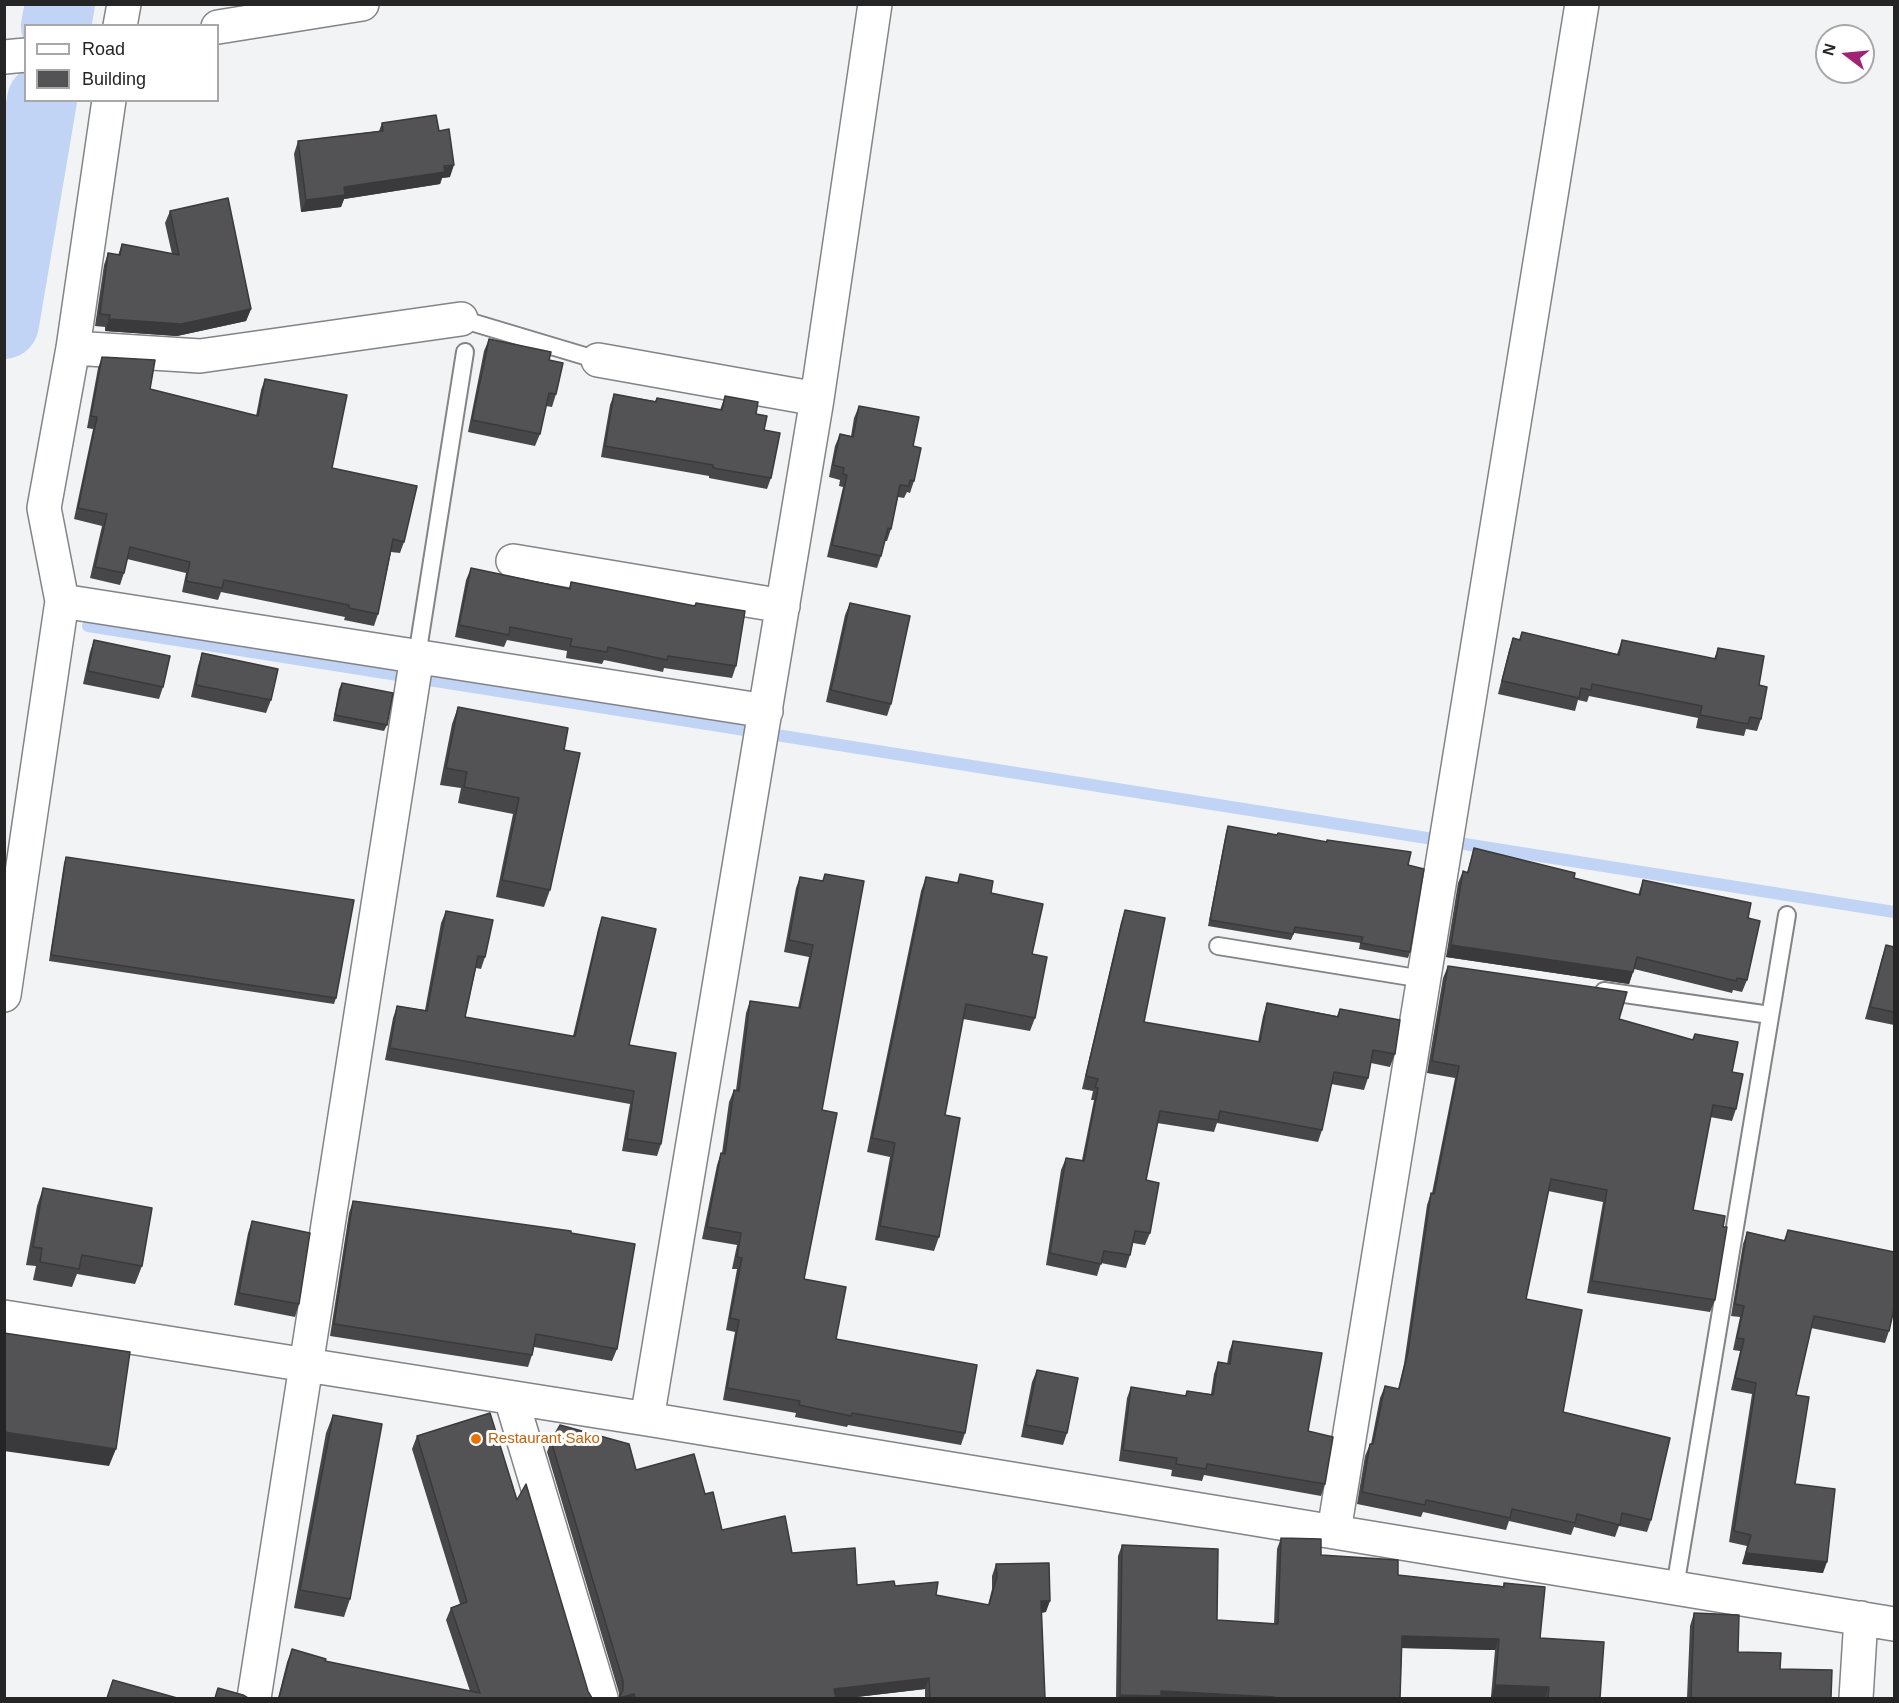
<!DOCTYPE html>
<html>
<head>
<meta charset="utf-8">
<style>
  body { margin:0 }
  #map { position:relative; width:1899px; height:1703px; overflow:hidden; background:#f2f3f5; font-family:Helvetica,sans-serif }
  canvas { display:block }
  .frame { position:absolute; inset:0; border:6px solid #252526; pointer-events:none }
  .legend { position:absolute; left:24px; top:24px; width:195px; height:78px; box-sizing:border-box; background:#fff; border:2px solid #a8a8a8; margin:0; padding:8px 10px; list-style:none; font-size:18px; color:#252526 }
  .legend li { display:flex; align-items:center; gap:12px; height:30px }
  .legend b { width:30px; border:2px solid #a8a8a8 }
  .north { position:absolute; left:1815px; top:24px; width:60px; height:60px; box-sizing:border-box; background:#fff; border:2px solid #a8a8a8; border-radius:50%; rotate:286deg; font-size:16px; font-weight:700; line-height:24px; text-align:center; color:#252526 }
  .north::after { content:''; display:block; margin:auto; width:21px; height:27px; background:#a12376; clip-path:polygon(50% 0,100% 100%,50% 72%,0 100%) }
</style>
</head>
<body>
<div id="map">
<canvas width="1899" height="1703"></canvas>
<div class="frame"></div>
<ul class="legend">
<li><b style="height:8px;background:#fff"></b>Road</li>
<li><b style="height:16px;background:#535355"></b>Building</li>
</ul>
<div class="north">N</div>
</div>
<script>
const context = document.querySelector('canvas').getContext('2d');
context.lineJoin = 'round';
const shape = rows => new Path2D(rows.map(r => 'M' + r).join(''));
function stroke(path, color, width, dash) { context.strokeStyle = color; context.lineWidth = width; context.lineCap = dash ? 'butt' : 'round'; context.setLineDash(dash || []); context.stroke(path); }
function fillPath(path, color) { context.fillStyle = color; context.fill(path, 'evenodd'); }
function write(font, color, halo, rows, align = 'center') {
  context.font = font + ' Helvetica,sans-serif'; context.lineWidth = 6; context.setLineDash([]); context.textBaseline = 'middle'; context.strokeStyle = halo; context.fillStyle = color; for (const [text, x, y, turn = 0] of rows) {
    context.save(); context.translate(x, y); context.rotate((+turn || 0) * Math.PI / 180); context.textAlign = isNaN(turn) ? turn : align; if (halo) context.strokeText(text, 0, 0); context.fillText(text, 0, 0); context.restore();
  }
}
const stream = shape([
  [88,626,1894,912]
]);
const river = shape([
  [56,26,60,4],
  [4,324,42,100]
]);
const lane = shape([
  [461,319,598,360],
  [417,656,465,352],
  [1218,946,1423,979],
  [1604,991,1770,1015],
  [1675,1587,1787,915]
]);
const street = shape([
  [120,26,124,4],
  [218,27,362,4],
  [4,57,26,55],
  [73,348,200,356,461,319],
  [598,360,817,399],
  [513,561,783,606],
  [62,601,766,711],
  [4,995,62,601,44,508,73,348,109,100],
  [4,1317,647,1419,1894,1624],
  [511,1398,601,1698],
  [647,1419,817,399,875,4],
  [1334,1531,1582,4],
  [254,1698,417,656],
  [1856,1698,1861,1618]
]);
const wall = shape([
  [382,123,439,131,450,177,442,178,440,184,344,199,341,207,301,212,294,154,298,141,379,131],
  [170,211,251,309,246,321,177,336,105,331,105,327,95,326,104,265,108,253,118,255,122,244,172,254,165,223],
  [489,339,549,360,556,394,552,407,546,406,540,434,535,446,468,432,484,351],
  [102,357,150,389,256,416,261,390,265,379,332,468,404,542,400,553,391,552,378,614,374,626,344,620,345,617,221,592,218,600,182,592,186,573,127,559,124,573,120,585,90,578,102,526,74,519,93,429,87,428,98,368],
  [614,394,655,401,657,398,720,410,725,396,756,414,764,430,771,478,767,489,709,478,709,476,601,457,610,405],
  [859,406,913,446,914,481,910,493,907,492,904,498,898,497,891,529,887,541,885,541,881,556,877,568,827,557,843,487,839,486,840,480,829,477,835,446,840,434,851,436,854,418],
  [471,568,569,588,571,582,694,606,696,603,736,666,732,678,664,668,663,672,604,660,602,664,566,658,567,651,507,640,504,647,455,637,466,580],
  [850,603,891,704,887,716,826,702,845,615],
  [1522,632,1617,654,1622,640,1714,659,1718,648,1759,685,1761,719,1757,731,1746,729,1744,736,1696,728,1698,718,1589,696,1587,702,1578,700,1575,711,1498,694,1509,650,1513,638,1519,640],
  [94,640,163,687,159,699,83,684,90,652],
  [202,653,271,700,266,713,191,697,198,666],
  [342,683,387,725,384,731,333,721,339,689],
  [458,707,564,750,550,890,544,907,496,897,513,814,458,803,461,788,440,785,452,724],
  [1228,826,1408,865,1410,952,1408,958,1359,949,1360,943,1294,933,1291,940,1208,926,1226,832],
  [1474,848,1574,878,1638,895,1643,880,1748,918,1747,980,1742,992,1733,990,1732,993,1634,969,1629,984,1446,957,1458,883,1463,871,1467,872],
  [66,857,336,998,334,1004,49,961,64,863],
  [825,874,822,1110,804,1279,836,1339,965,1433,961,1445,848,1425,847,1427,795,1417,796,1413,723,1400,735,1332,726,1330,737,1269,732,1269,737,1245,702,1239,717,1165,721,1153,722,1153,729,1102,734,1090,736,1090,746,1013,750,1001,798,1008,809,957,784,952,796,888,800,877,823,881],
  [960,874,991,893,1032,954,1035,1018,1030,1031,963,1019,945,1115,939,1237,934,1251,875,1240,890,1157,867,1152,921,891,926,877,957,883],
  [1125,910,1144,1022,1258,1042,1263,1016,1267,1003,1337,1016,1340,1009,1395,1054,1390,1067,1371,1063,1368,1078,1364,1090,1331,1084,1322,1130,1318,1142,1217,1123,1214,1132,1157,1123,1146,1180,1150,1233,1145,1245,1133,1243,1130,1255,1126,1268,1101,1263,1097,1276,1046,1265,1061,1170,1066,1158,1082,1160,1094,1100,1091,1100,1093,1091,1082,1089,1121,922],
  [446,911,485,957,481,969,476,968,465,1017,572,1036,573,1036,598,929,602,917,629,1045,661,1144,657,1156,622,1151,630,1104,385,1060,393,1018,397,1006,425,1010,441,923],
  [1886,945,1894,947,1894,1025,1865,1019,1882,957],
  [1448,966,1619,1019,1692,1040,1695,1034,1732,1072,1736,1109,1732,1121,1710,1117,1693,1210,1723,1227,1715,1300,1710,1312,1587,1293,1603,1202,1548,1191,1526,1299,1563,1412,1651,1520,1647,1532,1619,1526,1615,1537,1574,1527,1571,1535,1509,1521,1506,1530,1423,1512,1421,1517,1357,1504,1365,1456,1370,1444,1371,1444,1380,1398,1385,1386,1398,1389,1404,1364,1427,1205,1431,1193,1432,1193,1455,1078,1427,1073,1443,978],
  [43,1188,142,1266,135,1284,77,1274,72,1287,33,1280,36,1266,26,1265,37,1206],
  [353,1201,571,1233,617,1349,612,1361,534,1347,532,1355,528,1367,330,1336,349,1213],
  [252,1221,299,1304,295,1317,234,1305,248,1233],
  [1788,1230,1889,1331,1885,1343,1811,1328,1796,1395,1795,1484,1823,1573,1742,1564,1747,1546,1729,1542,1752,1394,1731,1390,1740,1351,1733,1350,1740,1317,1731,1316,1743,1244,1747,1232,1784,1240],
  [1233,1341,1308,1431,1325,1484,1321,1496,1204,1475,1202,1481,1171,1476,1172,1470,1119,1461,1127,1398,1131,1387,1185,1396,1187,1391,1211,1394,1214,1374,1218,1362,1227,1364,1229,1352],
  [1037,1370,1067,1433,1063,1445,1021,1437,1032,1382],
  [333,1415,350,1599,344,1617,294,1608,326,1433],
  [417,1436,517,1500,588,1691,592,1698,278,1698,287,1662,292,1649,325,1661,470,1691,446,1620,451,1608,460,1604,412,1449],
  [551,1441,705,1494,722,1530,792,1553,857,1585,895,1586,936,1595,988,1605,992,1589,992,1576,996,1564,1046,1612,1041,1613,1045,1698,925,1698,925,1689,848,1698,619,1698,619,1693,547,1452],
  [1281,1538,1321,1555,1398,1575,1503,1586,1504,1583,1540,1638,1600,1698,1545,1698,1491,1697,1495,1650,1402,1648,1400,1698,1116,1698,1118,1556,1122,1545,1217,1620,1274,1624,1277,1549],
  [1694,1613,1738,1652,1780,1669,1831,1698,1687,1698,1690,1626]
]);
const shadedWall = shape([
  [454,165,450,177,442,178,440,184,344,199,341,207,301,212,306,200,344,187],
  [251,309,246,321,177,336,105,331,109,319],
  [1451,945,1633,972,1629,984,1446,957],
  [4,1432,116,1449,109,1466,4,1451],
  [1746,1553,1827,1562,1823,1573,1742,1564],
  [1041,1601,1050,1601,1046,1612,1037,1613],
  [1402,1636,1499,1639,1495,1650,1398,1648],
  [929,1678,925,1689,848,1698,831,1698,834,1689],
  [1495,1685,1549,1687,1545,1698,1491,1697],
  [1161,1691,1275,1697,1275,1698,1118,1698,1120,1695],
  [634,1694,632,1698,620,1698]
]);
const building = shape([
  [436,115,439,131,449,129,454,165,444,166,445,172,344,187,345,195,306,200,298,141,383,131,382,123,436,115],
  [228,198,251,309,181,324,109,319,110,315,100,314,108,253,120,255,122,244,179,255,170,211,228,198],
  [489,339,551,352,549,360,563,363,556,394,549,393,540,434,472,420,489,339],
  [102,357,155,360,150,389,258,416,265,379,347,395,332,468,417,486,404,542,393,539,378,614,349,608,349,605,224,580,222,588,186,581,190,562,130,547,124,573,95,567,107,514,78,508,97,417,91,416,102,357],
  [614,394,656,402,657,398,722,410,725,396,758,402,756,414,767,416,764,430,780,433,771,478,713,468,713,465,605,446,614,394],
  [859,406,919,417,913,446,921,448,914,481,910,480,909,486,900,485,891,529,888,528,881,556,832,545,847,475,843,474,844,468,833,465,840,434,853,437,859,406],
  [471,568,570,589,571,582,695,606,696,603,745,611,736,666,668,656,667,660,608,647,607,652,570,646,572,639,510,627,509,635,459,625,471,568],
  [850,603,910,616,891,704,831,690,850,603],
  [1522,632,1619,655,1622,640,1716,659,1718,648,1764,656,1759,685,1767,687,1761,719,1750,717,1748,724,1700,715,1702,706,1592,684,1591,690,1581,688,1579,698,1502,681,1513,638,1520,640,1522,632],
  [94,640,170,656,163,687,88,671,94,640],
  [202,653,278,669,271,700,196,685,202,653],
  [342,683,393,693,387,725,335,715,342,683],
  [458,707,568,728,564,750,580,753,550,890,502,880,519,798,464,787,467,772,446,768,458,707],
  [1228,826,1277,835,1278,833,1327,842,1327,840,1411,852,1408,865,1424,869,1410,952,1361,943,1363,937,1295,927,1293,934,1210,920,1228,826],
  [1474,848,1575,873,1574,878,1640,895,1643,880,1751,903,1748,918,1760,921,1747,980,1737,978,1736,981,1637,957,1633,972,1451,945,1463,871,1468,873,1474,848],
  [66,857,354,900,336,998,51,955,66,857],
  [825,874,864,881,822,1110,837,1113,804,1279,846,1287,836,1339,977,1365,965,1433,852,1413,851,1416,799,1405,800,1401,727,1388,739,1320,730,1318,742,1258,737,1257,741,1233,707,1227,721,1153,725,1154,734,1090,739,1091,750,1001,800,1008,813,945,789,940,800,877,823,881,825,874],
  [960,874,993,881,991,893,1043,904,1032,954,1047,957,1035,1018,966,1004,945,1115,960,1118,939,1237,880,1226,895,1143,872,1138,926,877,958,883,960,874],
  [1125,910,1165,918,1144,1022,1260,1042,1267,1003,1338,1017,1340,1009,1400,1020,1395,1054,1373,1050,1368,1078,1334,1072,1322,1130,1220,1111,1218,1120,1160,1111,1146,1180,1159,1183,1150,1233,1135,1231,1130,1255,1104,1251,1101,1264,1050,1253,1066,1158,1084,1161,1098,1088,1095,1087,1098,1079,1086,1076,1125,910],
  [446,911,493,920,485,957,478,956,465,1017,572,1036,575,1036,602,917,656,929,629,1045,676,1053,661,1144,627,1139,634,1091,390,1048,397,1006,427,1011,446,911],
  [1886,945,1894,947,1894,1012,1870,1007,1886,945],
  [1448,966,1627,992,1619,1019,1693,1040,1695,1034,1738,1042,1732,1072,1743,1074,1736,1109,1713,1105,1693,1210,1725,1216,1723,1227,1727,1227,1715,1300,1592,1281,1607,1190,1551,1179,1526,1299,1582,1310,1563,1412,1670,1438,1651,1520,1622,1513,1620,1525,1577,1514,1575,1523,1512,1509,1510,1518,1426,1500,1425,1505,1362,1492,1370,1444,1373,1444,1385,1386,1399,1389,1408,1352,1431,1193,1434,1194,1459,1066,1432,1061,1448,966],
  [43,1188,152,1208,142,1266,82,1255,79,1269,40,1262,42,1248,33,1247,43,1188],
  [353,1201,571,1231,571,1233,635,1244,617,1349,536,1334,532,1355,334,1324,353,1201],
  [252,1221,310,1233,299,1304,239,1293,252,1221],
  [1788,1230,1894,1252,1894,1309,1889,1331,1814,1316,1796,1395,1809,1397,1795,1484,1835,1489,1827,1562,1746,1553,1751,1535,1734,1531,1756,1383,1735,1378,1744,1339,1737,1338,1744,1306,1735,1304,1747,1232,1785,1241,1788,1230],
  [4,1333,130,1352,116,1449,4,1432,4,1333],
  [1233,1341,1322,1353,1308,1431,1333,1437,1325,1484,1207,1464,1206,1469,1176,1464,1177,1458,1123,1450,1131,1387,1186,1396,1187,1391,1213,1395,1218,1362,1230,1364,1233,1341],
  [1037,1370,1078,1378,1067,1433,1026,1425,1037,1370],
  [490,1413,517,1500,526,1484,588,1691,592,1698,279,1698,292,1649,326,1659,325,1661,480,1693,451,1608,467,1602,417,1436,490,1413],
  [333,1415,382,1424,350,1599,300,1590,333,1415],
  [560,1425,629,1444,636,1470,694,1454,705,1494,713,1492,722,1530,785,1516,792,1553,855,1548,857,1585,894,1581,895,1586,938,1582,936,1595,989,1605,997,1577,996,1564,1049,1563,1050,1601,1041,1601,1045,1698,930,1698,929,1678,834,1689,836,1698,635,1698,634,1694,619,1698,623,1690,623,1681,551,1441,560,1425],
  [1281,1538,1321,1539,1321,1555,1398,1560,1398,1575,1504,1587,1504,1583,1545,1587,1540,1638,1604,1642,1600,1698,1548,1698,1549,1687,1495,1685,1499,1639,1402,1636,1400,1698,1275,1698,1275,1697,1161,1691,1161,1696,1120,1695,1122,1545,1218,1549,1217,1620,1278,1624,1281,1538],
  [1694,1613,1739,1615,1738,1652,1781,1653,1780,1669,1832,1670,1831,1698,1691,1698,1694,1613],
  [113,1680,177,1698,107,1698,113,1680],
  [218,1688,243,1695,248,1698,215,1698,218,1688]
]);
const markers = [
  [476,1439,6,"#e8710a"]
];
const foodNames = [
  ["Restaurant Sako",488,1439]
];
stroke(stream, '#c2d4f5', 12);
stroke(river, '#c2d4f5', 70);
stroke(lane, '#838487', 20);
stroke(street, '#838487', 36);
stroke(lane, '#fff', 16);
stroke(street, '#fff', 33);
fillPath(wall, '#474749');
fillPath(shadedWall, '#3a3a3c');
fillPath(building, '#535355');
stroke(building, '#3a3a3c', 1.5);
for (const [x, y, r, color] of markers) { const dot = new Path2D(); dot.arc(x, y, r, 0, 2 * Math.PI); context.fillStyle = color; context.fill(dot); stroke(dot, '#fff', 2); }
write('15px', '#c56008', '#fff', foodNames, 'left');
</script>
</body>
</html>
